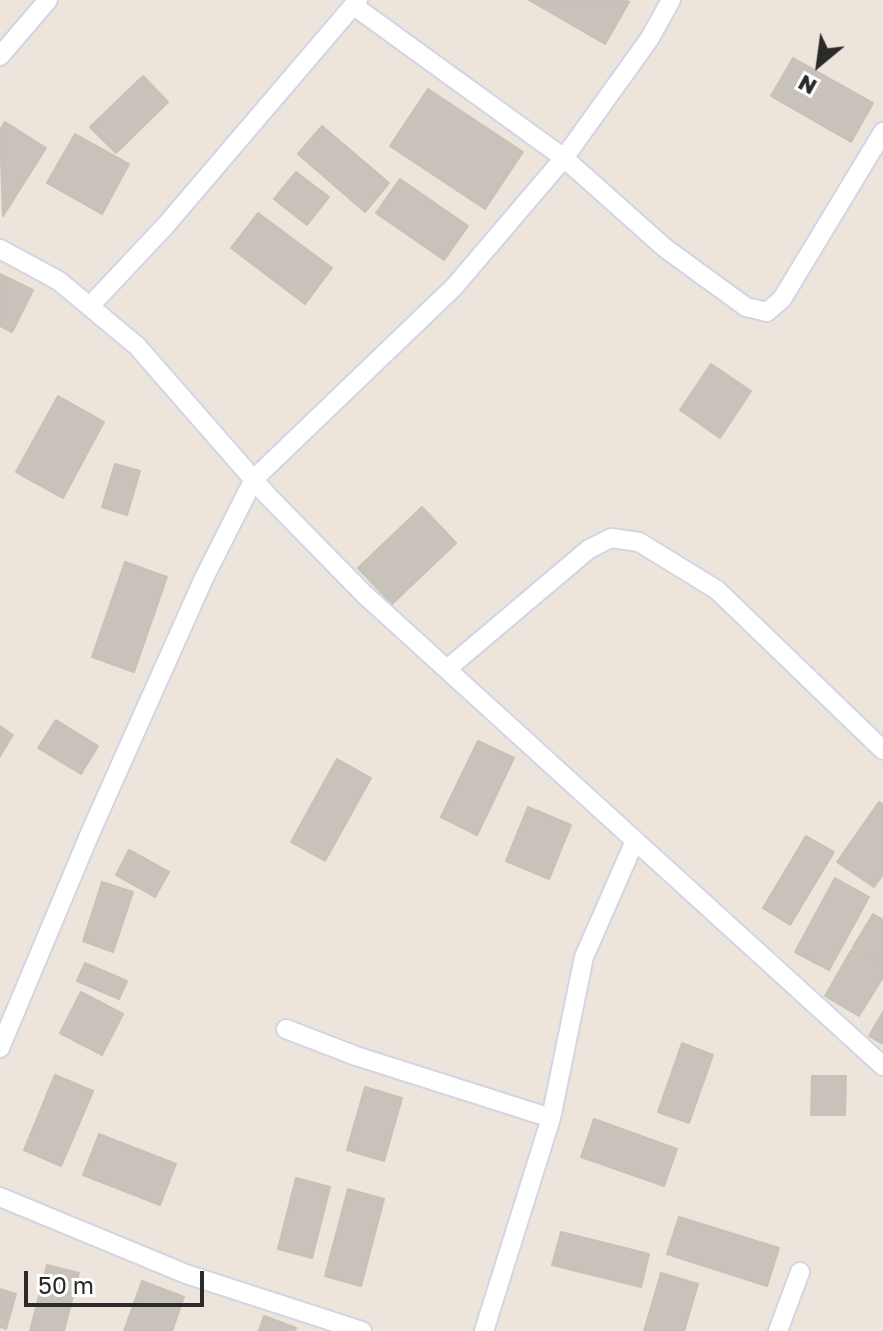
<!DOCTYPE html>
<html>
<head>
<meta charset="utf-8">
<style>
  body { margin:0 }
  #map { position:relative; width:883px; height:1331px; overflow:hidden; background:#ede5dc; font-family:"Golos Text",sans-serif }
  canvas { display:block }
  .north { position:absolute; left:779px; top:24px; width:80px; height:80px; -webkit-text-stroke:6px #fff; paint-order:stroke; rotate:209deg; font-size:22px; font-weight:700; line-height:32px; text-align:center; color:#2a2a2a }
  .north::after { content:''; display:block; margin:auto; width:28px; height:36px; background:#2a2a2a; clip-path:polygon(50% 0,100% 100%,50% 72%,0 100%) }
  .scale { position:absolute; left:24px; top:1271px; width:180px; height:36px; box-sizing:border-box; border:4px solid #2a2a2a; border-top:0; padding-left:10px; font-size:24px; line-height:28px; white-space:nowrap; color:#2a2a2a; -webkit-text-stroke:6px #fff; paint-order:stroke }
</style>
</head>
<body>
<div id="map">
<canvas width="883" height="1331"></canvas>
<div class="north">N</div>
<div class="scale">50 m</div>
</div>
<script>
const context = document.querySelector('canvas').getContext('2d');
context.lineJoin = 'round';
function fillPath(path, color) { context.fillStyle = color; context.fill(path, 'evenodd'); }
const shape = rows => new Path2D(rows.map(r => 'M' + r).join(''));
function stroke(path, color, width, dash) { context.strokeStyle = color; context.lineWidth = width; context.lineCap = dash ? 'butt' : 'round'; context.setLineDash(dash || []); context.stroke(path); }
const building = shape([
  [529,0,625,0,629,2,605,44,529,0],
  [793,58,873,103,851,142,771,96,793,58],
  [143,76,168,102,116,153,90,127,143,76],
  [428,89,523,152,485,209,390,146,428,89],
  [5,122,46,148,3,216,0,130,5,122],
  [322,126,389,183,365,212,298,154,322,126],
  [75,134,129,164,102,214,47,183,75,134],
  [296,172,329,197,307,225,274,199,296,172],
  [400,179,468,226,444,260,376,213,400,179],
  [258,213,332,268,305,304,231,248,258,213],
  [0,274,33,290,12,332,0,326,0,274],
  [711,364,751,391,720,438,680,410,711,364],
  [58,396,104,422,63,498,16,472,58,396],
  [115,464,140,471,127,515,102,507,115,464],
  [422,507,456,543,392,604,358,568,422,507],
  [125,562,167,577,134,672,92,657,125,562],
  [56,720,98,746,81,774,38,748,56,720],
  [0,726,13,735,0,756,0,726],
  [478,741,514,758,477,835,441,817,478,741],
  [337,759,371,778,325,861,291,842,337,759],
  [879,802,883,804,883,874,874,887,837,862,879,802],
  [528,807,571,825,549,879,506,861,528,807],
  [806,836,834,852,790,925,763,908,806,836],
  [129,850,169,872,155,897,116,875,129,850],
  [835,878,869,897,829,970,795,952,835,878],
  [102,882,133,892,113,952,83,941,102,882],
  [873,914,883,920,883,965,853,947,873,914],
  [852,949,883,967,883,977,859,1016,825,996,852,949],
  [85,963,127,981,119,999,77,981,85,963],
  [81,992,123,1014,102,1055,60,1033,81,992],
  [883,1012,883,1044,869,1036,883,1012],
  [682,1043,713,1055,689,1123,658,1112,682,1043],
  [55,1075,93,1091,61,1166,24,1150,55,1075],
  [812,1076,846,1076,845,1115,811,1115,812,1076],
  [365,1087,402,1098,384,1161,347,1150,365,1087],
  [594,1119,677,1149,664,1186,581,1157,594,1119],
  [99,1134,176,1164,160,1205,83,1175,99,1134],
  [296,1178,330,1187,312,1258,278,1249,296,1178],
  [348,1189,384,1199,361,1286,325,1276,348,1189],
  [679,1217,779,1248,767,1286,667,1254,679,1217],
  [561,1232,649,1254,641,1287,552,1265,561,1232],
  [47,1265,79,1273,64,1331,30,1331,47,1265],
  [661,1273,698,1284,684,1331,644,1331,661,1273],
  [142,1281,184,1297,172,1331,124,1331,142,1281],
  [0,1289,16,1294,6,1329,0,1327,0,1289],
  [264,1316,296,1328,294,1331,259,1331,264,1316]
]);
const minor = shape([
  [354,6,564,158,665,248,746,307,767,312,782,299,883,132],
  [0,56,48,0],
  [0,249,59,281,137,346,268,496,364,594,883,1066],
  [90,306,166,225,358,0],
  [447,669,589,549,611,538,639,542,717,590,883,750],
  [286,1029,356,1056,551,1118],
  [0,1048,91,831,204,578,254,479,454,287,564,158,650,38,671,0],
  [0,1197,186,1274,362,1331],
  [484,1331,551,1118,584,957,634,843],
  [778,1331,800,1272]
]);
fillPath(building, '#c8c2bb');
stroke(building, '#c8c1b5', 2);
stroke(minor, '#d1d5e4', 22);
stroke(minor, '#fff', 18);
</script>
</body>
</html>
